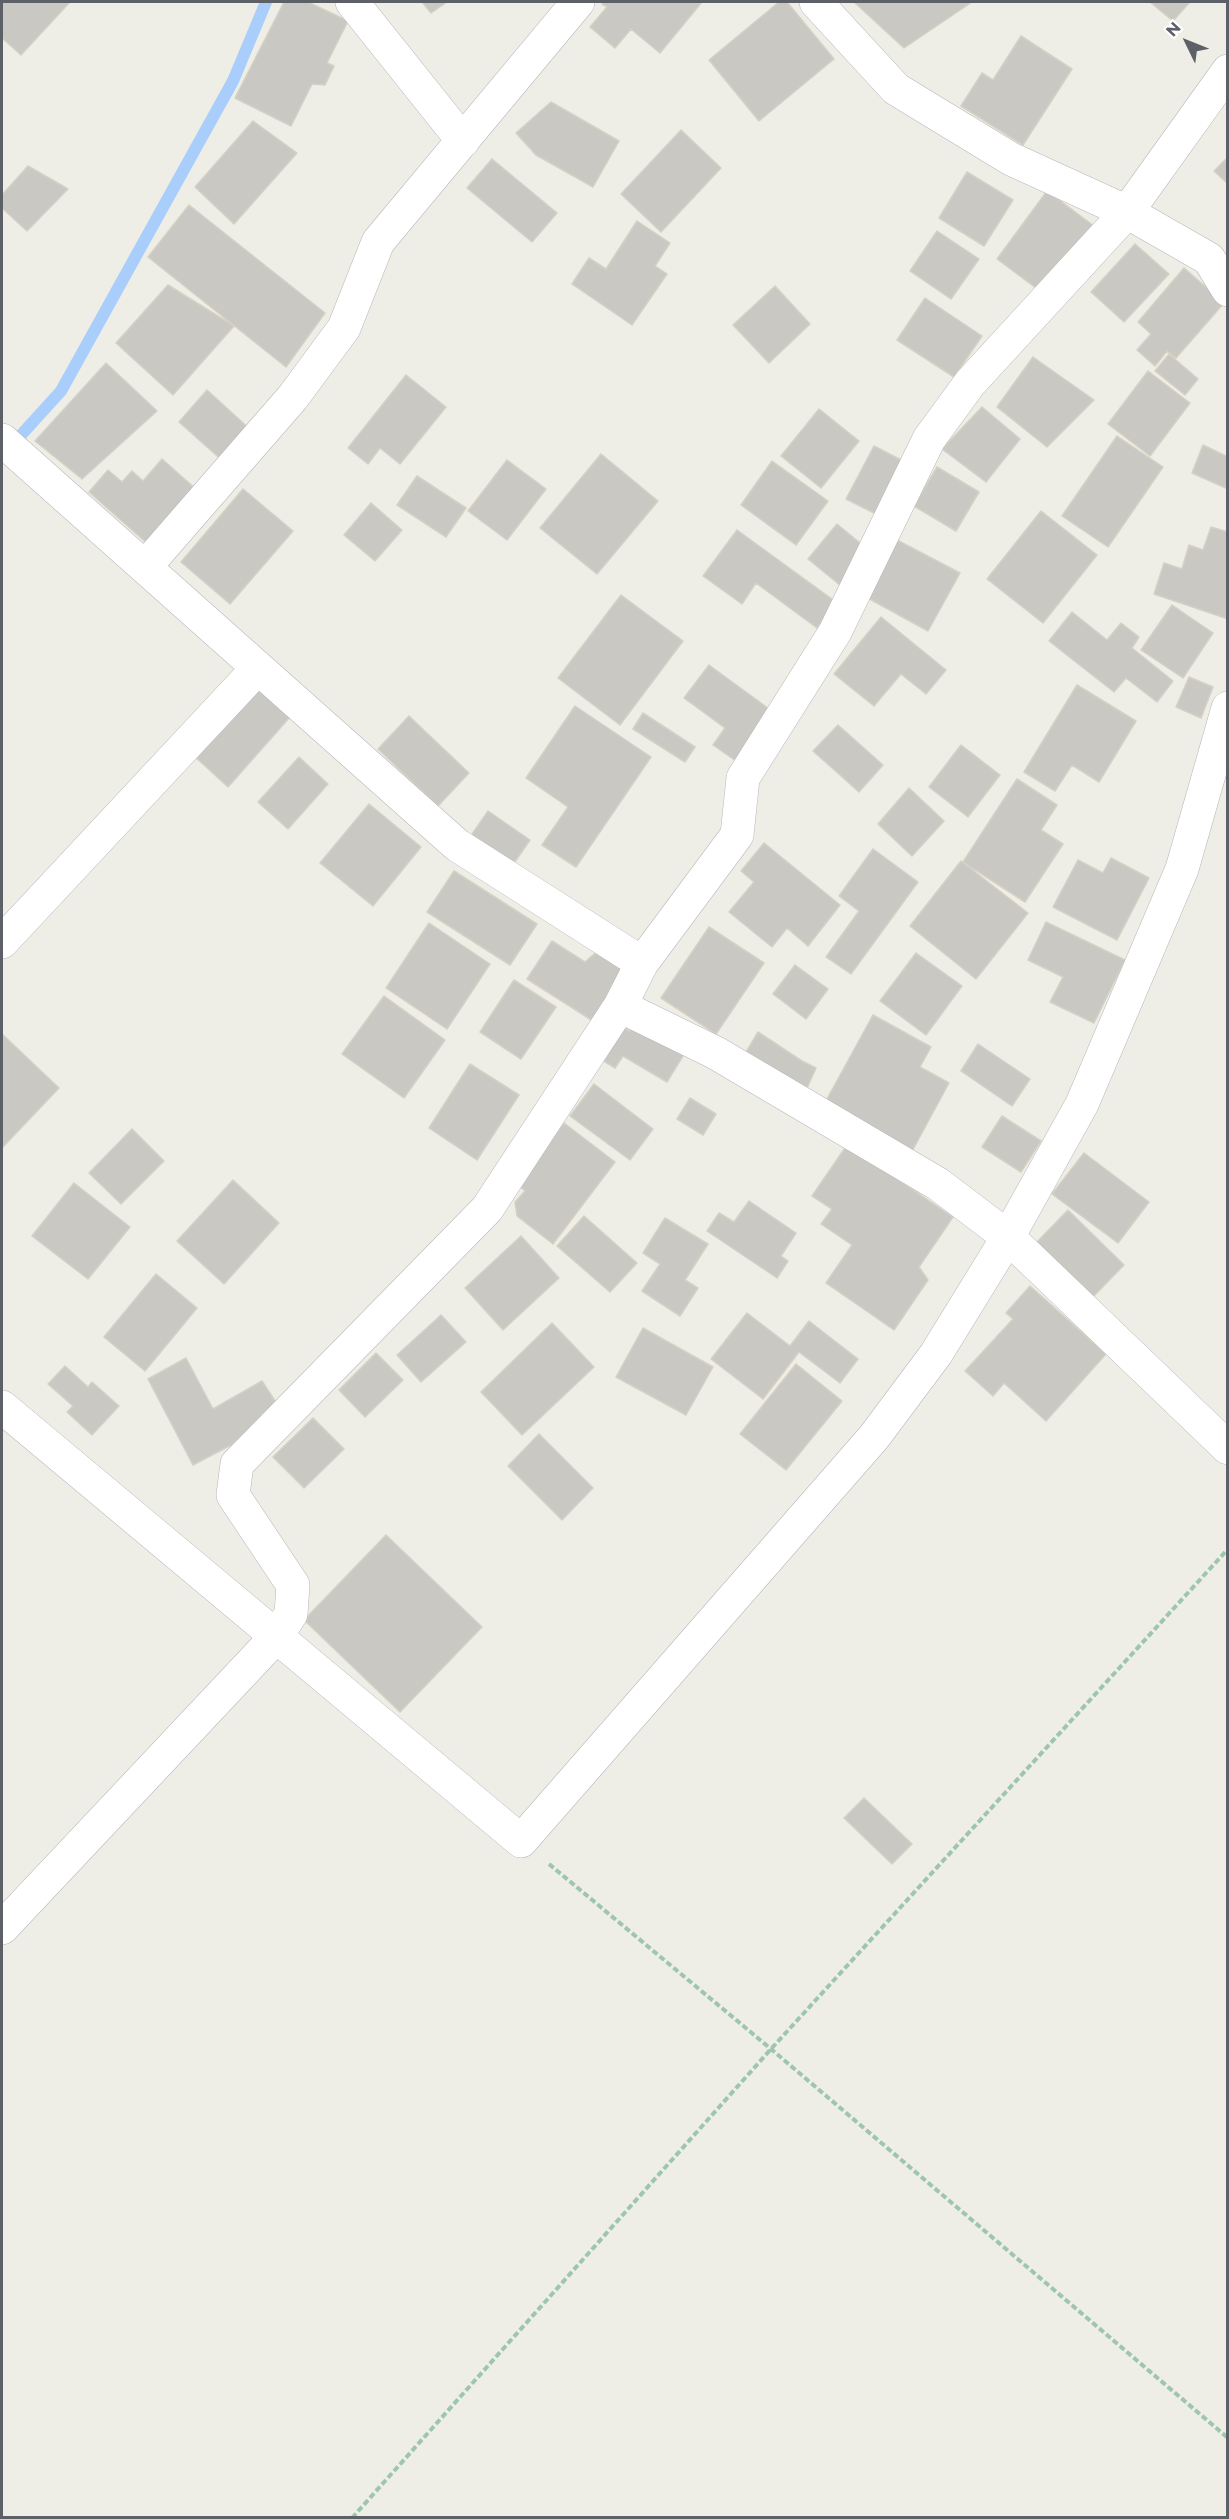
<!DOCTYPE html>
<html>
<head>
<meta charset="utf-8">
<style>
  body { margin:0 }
  #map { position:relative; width:1229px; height:2519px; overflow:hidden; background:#efeee6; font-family:Montserrat,sans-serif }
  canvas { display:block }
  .frame { position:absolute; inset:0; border:3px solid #5d6066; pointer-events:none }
  .north { position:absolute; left:1157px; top:12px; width:60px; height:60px; -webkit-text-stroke:4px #fff; paint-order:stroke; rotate:313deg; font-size:16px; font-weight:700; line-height:24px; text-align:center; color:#5d6066 }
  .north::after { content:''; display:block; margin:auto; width:21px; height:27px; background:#5d6066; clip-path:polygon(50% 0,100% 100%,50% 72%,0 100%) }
</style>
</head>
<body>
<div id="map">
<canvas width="1229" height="2519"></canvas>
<div class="frame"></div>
<div class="north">N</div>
</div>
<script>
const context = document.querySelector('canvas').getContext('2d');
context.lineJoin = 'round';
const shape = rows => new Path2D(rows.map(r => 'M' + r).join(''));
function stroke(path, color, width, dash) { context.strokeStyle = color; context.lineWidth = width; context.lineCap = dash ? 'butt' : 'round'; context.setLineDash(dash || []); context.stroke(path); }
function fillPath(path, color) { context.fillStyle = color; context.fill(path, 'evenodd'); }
const stream = shape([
  [11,446,61,391,233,81,266,2]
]);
const building = shape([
  [2,2,70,2,21,55,2,38,2,2],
  [284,2,308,2,348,21,327,63,334,66,325,85,312,84,291,126,235,98,284,2],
  [422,2,447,2,431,13,422,2],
  [604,2,702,2,660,53,631,29,615,48,590,27,607,7,602,4,604,2],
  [779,2,787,2,834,59,759,121,709,60,779,2],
  [854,2,972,2,904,48,854,2],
  [1150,2,1190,2,1173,21,1150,2],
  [1021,36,1072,69,1023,145,961,106,982,73,993,80,1021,36],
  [551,102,619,141,593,187,536,155,516,133,551,102],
  [253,121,297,153,234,224,195,187,253,121],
  [681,130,721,168,661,232,621,194,681,130],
  [1228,157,1228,184,1214,171,1228,157],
  [492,159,557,213,532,242,467,188,492,159],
  [28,166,68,189,27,231,2,208,2,195,28,166],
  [967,172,1013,200,984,246,939,218,967,172],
  [1047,191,1094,226,1044,294,997,259,1047,191],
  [189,205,325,313,286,367,148,257,189,205],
  [637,221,670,243,655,266,667,274,632,325,572,284,589,258,606,269,637,221],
  [937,231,979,259,951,299,910,271,937,231],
  [1135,244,1169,274,1124,322,1091,292,1135,244],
  [1184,268,1224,303,1176,358,1167,351,1155,366,1137,350,1151,334,1138,322,1184,268],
  [168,285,234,326,173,395,116,343,168,285],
  [775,286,810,324,769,363,733,325,775,286],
  [925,298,982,336,954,377,897,340,925,298],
  [1169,354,1198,379,1185,395,1155,371,1169,354],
  [1033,357,1094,400,1047,447,997,407,1033,357],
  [106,363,157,411,82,479,35,441,106,363],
  [1148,371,1190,403,1150,456,1108,424,1148,371],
  [406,375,446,407,400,464,380,448,368,464,348,448,406,375],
  [207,390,253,432,225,463,179,422,207,390],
  [982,407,1020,439,986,482,942,449,982,407],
  [819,409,859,441,821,488,781,456,819,409],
  [1117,436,1163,467,1108,547,1062,516,1117,436],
  [1203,445,1228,457,1228,489,1192,473,1203,445],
  [874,446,907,463,880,516,846,499,874,446],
  [601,454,658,501,597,574,540,528,601,454],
  [162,459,197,490,149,545,89,492,108,470,122,482,132,471,143,481,162,459],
  [507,460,546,489,507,540,468,511,507,460],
  [772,461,828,501,796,545,741,505,772,461],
  [937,467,979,492,956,531,914,506,937,467],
  [417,476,466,508,446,537,397,505,417,476],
  [243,489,293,531,230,604,181,562,243,489],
  [371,503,402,530,375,561,344,535,371,503],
  [1041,511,1097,555,1043,623,987,579,1041,511],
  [837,524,866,548,846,590,808,559,837,524],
  [1211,527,1228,532,1228,619,1154,594,1164,563,1182,569,1189,545,1203,550,1211,527],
  [737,530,836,602,817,628,756,583,742,604,703,576,737,530],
  [897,540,960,573,928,631,866,597,897,540],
  [621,595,683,641,620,725,558,678,621,595],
  [1172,605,1213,633,1183,678,1141,650,1172,605],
  [1072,612,1107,640,1121,623,1139,637,1132,648,1173,681,1157,702,1126,678,1114,692,1049,641,1072,612],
  [881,617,946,670,926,694,901,674,874,706,834,674,881,617],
  [709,665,772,711,736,761,713,745,725,728,684,698,709,665],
  [1189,677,1213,687,1201,718,1176,707,1189,677],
  [1077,685,1136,721,1099,782,1072,765,1055,791,1024,772,1077,685],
  [256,686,290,717,228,787,192,754,256,686],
  [575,706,651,757,576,867,542,845,568,807,526,778,575,706],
  [643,713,695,747,685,762,633,729,643,713],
  [409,716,469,773,438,806,378,749,409,716],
  [838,725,883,765,859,792,813,751,838,725],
  [961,745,1000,775,968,817,929,787,961,745],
  [299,757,328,784,288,829,258,802,299,757],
  [1017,779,1057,805,1041,830,1063,844,1025,902,963,862,1017,779],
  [909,788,944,821,912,856,878,824,909,788],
  [369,804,421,847,373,906,320,863,369,804],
  [488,811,530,840,512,866,470,837,488,811],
  [764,843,840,905,808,946,787,928,772,947,729,912,754,882,741,871,764,843],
  [873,849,918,882,851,974,826,957,859,911,839,896,873,849],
  [1111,858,1149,878,1117,940,1053,907,1078,860,1103,873,1111,858],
  [961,861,1028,913,976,979,910,926,961,861],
  [454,871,537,924,510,965,427,912,454,871],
  [1046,922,1125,960,1094,1023,1050,1002,1063,977,1028,960,1046,922],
  [429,923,490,964,447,1029,386,988,429,923],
  [709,927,764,963,716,1034,661,998,709,927],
  [552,941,585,962,600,949,628,967,593,1021,527,979,552,941],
  [916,953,962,986,926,1035,880,1001,916,953],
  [795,965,828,989,806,1019,773,994,795,965],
  [514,980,556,1007,521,1059,480,1032,514,980],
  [384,996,445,1040,404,1098,342,1054,384,996],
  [873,1015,931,1047,920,1067,949,1083,910,1155,822,1108,873,1015],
  [636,1021,686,1051,667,1082,623,1056,615,1068,599,1058,619,1025,630,1031,636,1021],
  [758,1032,802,1061,816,1068,804,1095,742,1059,758,1032],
  [2,1034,59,1088,2,1148,2,1034],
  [978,1044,1030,1079,1012,1106,961,1071,978,1044],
  [470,1064,519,1095,477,1160,429,1128,470,1064],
  [594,1084,653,1129,630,1160,570,1116,594,1084],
  [690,1098,716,1114,703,1135,677,1119,690,1098],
  [1002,1116,1041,1141,1021,1172,982,1147,1002,1116],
  [564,1123,615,1162,553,1244,517,1216,515,1202,525,1191,518,1185,564,1123],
  [132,1129,164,1161,121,1204,89,1173,132,1129],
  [847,1145,953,1217,919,1267,928,1280,894,1330,826,1283,852,1245,821,1224,832,1209,812,1196,847,1145],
  [1084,1153,1149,1202,1118,1243,1052,1194,1084,1153],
  [233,1180,279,1223,224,1284,177,1241,233,1180],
  [74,1183,130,1227,88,1279,32,1236,74,1183],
  [749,1201,796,1233,781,1256,788,1261,777,1278,707,1231,719,1213,734,1222,749,1201],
  [1068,1210,1124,1265,1089,1301,1034,1245,1068,1210],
  [584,1216,637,1263,610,1292,557,1246,584,1216],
  [665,1218,708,1244,685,1280,698,1288,680,1316,642,1291,660,1264,643,1253,665,1218],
  [521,1236,559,1278,503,1330,465,1288,521,1236],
  [156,1274,197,1308,145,1371,104,1337,156,1274],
  [1030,1286,1106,1354,1046,1421,1004,1383,993,1396,965,1371,1013,1319,1006,1313,1030,1286],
  [747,1313,790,1346,809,1321,858,1359,840,1383,799,1352,763,1399,711,1359,747,1313],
  [441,1315,466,1342,421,1382,397,1355,441,1315],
  [552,1323,594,1367,522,1435,481,1392,552,1323],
  [643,1328,713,1367,686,1415,616,1377,643,1328],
  [376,1353,403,1380,365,1417,339,1390,376,1353],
  [186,1358,213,1409,262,1381,277,1404,231,1445,193,1465,148,1379,186,1358],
  [796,1364,842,1401,786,1470,740,1434,796,1364],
  [65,1366,88,1387,92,1382,119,1406,92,1435,67,1412,73,1406,48,1384,65,1366],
  [313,1418,344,1449,304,1488,273,1457,313,1418],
  [539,1434,593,1488,562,1520,508,1466,539,1434],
  [386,1535,482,1627,400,1712,304,1620,386,1535],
  [864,1798,912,1844,892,1864,844,1818,864,1798]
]);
const path = shape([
  [549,1864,771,2049,1228,2438],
  [352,2518,771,2049,1228,1549]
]);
const minor = shape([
  [352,2,463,141],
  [816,2,896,89,1011,159,1127,212,1209,259,1228,290],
  [2,440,457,845,642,963],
  [145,567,293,397,344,328,378,242,578,2],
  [2,942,257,669],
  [620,1006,716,1053,938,1184,1008,1237,1228,1448],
  [2,1407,521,1841,874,1437,936,1354,1008,1237,1082,1104,1182,869,1228,708],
  [2,1928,276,1637,291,1614,293,1585,233,1495,237,1464,487,1209,620,1006,642,963,737,835,743,778,835,632,929,439,970,383,1127,212,1228,71]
]);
stroke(stream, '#a9cefc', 12);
fillPath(building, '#cac8c3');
stroke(building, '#d4d1c4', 1.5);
stroke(minor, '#b6b7bc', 34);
stroke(path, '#9dc6ad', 4, [6, 3]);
stroke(minor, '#fff', 33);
</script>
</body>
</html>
